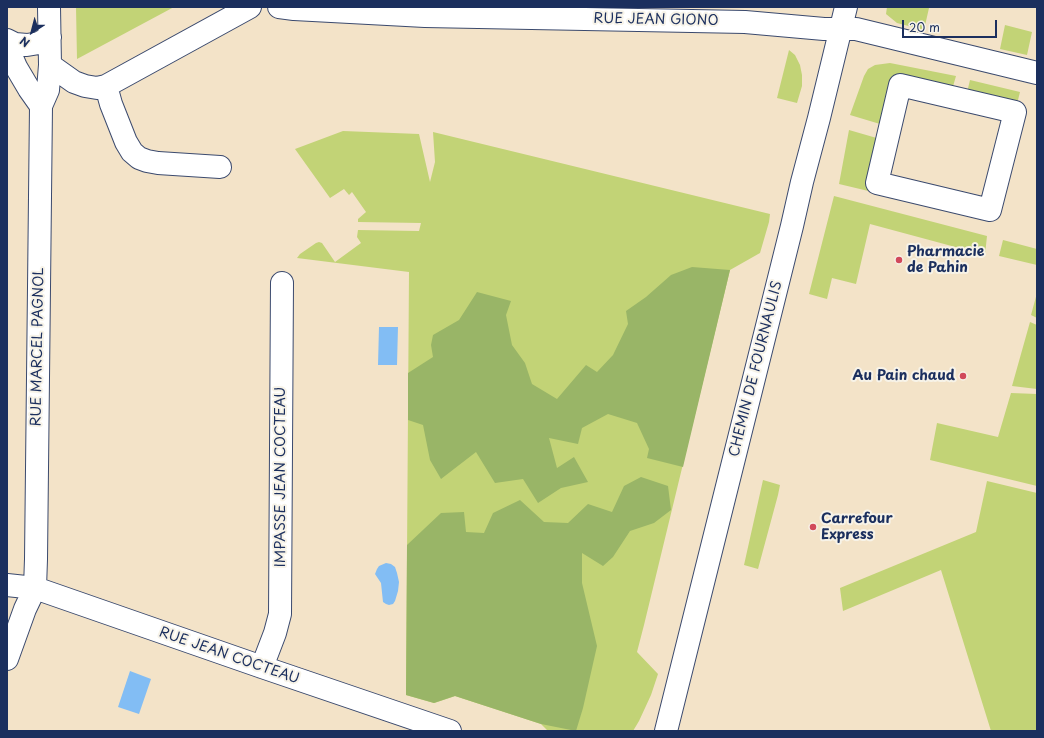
<!DOCTYPE html>
<html>
<head>
<meta charset="utf-8">
<style>
  body { margin:0 }
  #map { position:relative; width:1044px; height:738px; overflow:hidden; background:#f3e3c8; font-family:"Playpen Sans",sans-serif }
  canvas { display:block }
  .frame { position:absolute; inset:0; border:8px solid #1b2f5e; pointer-events:none }
  .north { position:absolute; left:12px; top:12px; width:40px; height:40px; -webkit-text-stroke:3px #f7f3e8; paint-order:stroke; rotate:216deg; font-size:11px; font-weight:700; line-height:16px; text-align:center; color:#1b2f5e }
  .north::after { content:''; display:block; margin:auto; width:14px; height:18px; background:#1b2f5e; clip-path:polygon(50% 0,100% 100%,50% 72%,0 100%) }
  .scale { position:absolute; left:902px; top:20px; width:95px; height:18px; box-sizing:border-box; border:2px solid #1b2f5e; border-top:0; padding-left:5px; font-size:12px; line-height:14px; white-space:nowrap; color:#1b2f5e; -webkit-text-stroke:3px #f7f3e8; paint-order:stroke }
</style>
</head>
<body>
<div id="map">
<canvas width="1044" height="738"></canvas>
<div class="frame"></div>
<div class="north">N</div>
<div class="scale">20 m</div>
</div>
<script>
const context = document.querySelector('canvas').getContext('2d');
context.lineJoin = 'round';
function fillPath(path, color) { context.fillStyle = color; context.fill(path, 'evenodd'); }
const shape = rows => new Path2D(rows.map(r => 'M' + r).join(''));
function stroke(path, color, width, dash) { context.strokeStyle = color; context.lineWidth = width; context.lineCap = dash ? 'butt' : 'round'; context.setLineDash(dash || []); context.stroke(path); }
function write(font, color, halo, rows, align = 'center') {
  context.font = font + ' "Playpen Sans",sans-serif'; context.lineWidth = 4; context.setLineDash([]); context.textBaseline = 'middle'; context.strokeStyle = halo; context.fillStyle = color; for (const [text, x, y, turn = 0] of rows) {
    context.save(); context.translate(x, y); context.rotate((+turn || 0) * Math.PI / 180); context.textAlign = isNaN(turn) ? turn : align; if (halo) context.strokeText(text, 0, 0); context.fillText(text, 0, 0); context.restore();
  }
}
const green = shape([
  [76,7,174,7,77,59],
  [887,7,926,7,929,8,924,30,897,23,886,14],
  [1005,25,1032,32,1027,55,1000,49],
  [789,50,795,55,800,65,802,75,802,86,797,103,777,98],
  [890,63,956,76,950,97,900,85,890,127,850,115,864,76,868,69,875,65],
  [970,80,1020,92,1015,112,965,101],
  [849,130,887,141,877,183,923,204,839,184],
  [343,131,419,134,430,182,435,162,433,132,770,214,769,222,760,253,730,270,644,625,637,652,658,674,651,695,639,721,633,731,548,731,541,724,455,696,434,703,406,695,409,272,297,258,300,254,316,243,319,242,322,243,335,262,361,243,357,237,358,230,419,231,421,223,358,222,358,219,366,212,352,192,349,195,344,189,330,198,295,149],
  [834,196,987,236,985,255,870,224,856,284,832,278,827,299,809,294],
  [1003,240,1037,249,1037,265,999,256],
  [1037,293,1037,318,1031,315],
  [1030,322,1037,325,1037,389,1012,386],
  [1011,393,1037,394,1037,486,930,460,937,423,998,437],
  [763,480,780,485,778,495,758,569,744,565],
  [987,481,1037,493,1037,731,991,731,941,570,843,611,840,588,976,532]
]);
const forest = shape([
  [692,267,730,270,683,467,647,458,649,449,637,423,608,414,582,428,578,444,549,438,557,468,574,457,588,482,561,488,538,503,523,479,495,483,476,452,441,479,430,460,423,425,408,420,408,373,433,357,431,345,433,335,459,320,477,292,511,301,506,315,512,345,525,363,532,384,557,399,586,365,597,372,613,355,628,324,626,311,646,297,671,275],
  [641,477,668,486,671,510,654,523,630,531,613,557,603,566,582,553,582,583,597,646,583,708,576,731,541,724,455,696,434,703,406,695,407,545,441,513,464,512,466,532,484,533,493,513,520,500,544,522,568,523,588,504,612,512,624,486]
]);
const water = shape([
  [379,327,398,327,397,365,378,365],
  [386,563,391,564,395,567,397,573,399,582,398,591,395,601,393,604,389,605,386,604,383,602,381,583,375,574,377,569,379,566],
  [130,671,151,679,139,714,118,707]
]);
const street = shape([
  [279,7,294,9,425,16,745,22,824,29,856,29,1037,73],
  [7,40,15,44,27,45,39,43,50,37],
  [7,46,16,67,29,89,41,106],
  [50,65,74,82,85,86,97,88,106,86,250,7],
  [900,85,1015,112,990,210,877,183,900,85],
  [106,86,111,104,126,142,132,152,139,158,147,161,158,163,220,167],
  [7,585,35,588,262,667,450,731],
  [7,659,25,609,35,588,36,559,41,106,48,90,50,65,49,7],
  [262,667,275,633,280,614,282,283],
  [666,731,792,226,802,182,819,118,846,7]
]);
const markers = [
  [899,260,4,"#d1495b"],
  [963,376,4,"#d1495b"],
  [813,527,4,"#d1495b"]
];
const streetNames = [
  ["RUE JEAN GIONO",656,20,1],
  ["RUE MARCEL PAGNOL",38,347,-89],
  ["CHEMIN DE FOURNAULIS",756,369,-76],
  ["IMPASSE JEAN COCTEAU",281,477,-90],
  ["RUE JEAN COCTEAU",229,656,19]
];
const poiNames = [
  ["Pharmacie",907,252],
  ["de Pahin",907,268],
  ["Au Pain chaud",955,376,"right"],
  ["Carrefour",821,519],
  ["Express",821,535]
];
fillPath(green, '#c2d376');
fillPath(forest, '#99b567');
fillPath(water, '#82bdf4');
stroke(street, '#3b4a6e', 24);
stroke(street, '#fff', 22);
for (const [x, y, r, color] of markers) { const dot = new Path2D(); dot.arc(x, y, r, 0, 2 * Math.PI); context.fillStyle = color; context.fill(dot); stroke(dot, '#f7f3e8', 1.5); }
write('14px', '#1b2f5e', '#f7f3e8', streetNames);
write('bold 14px', '#1b2f5e', '#f7f3e8', poiNames, 'left');
</script>
</body>
</html>
